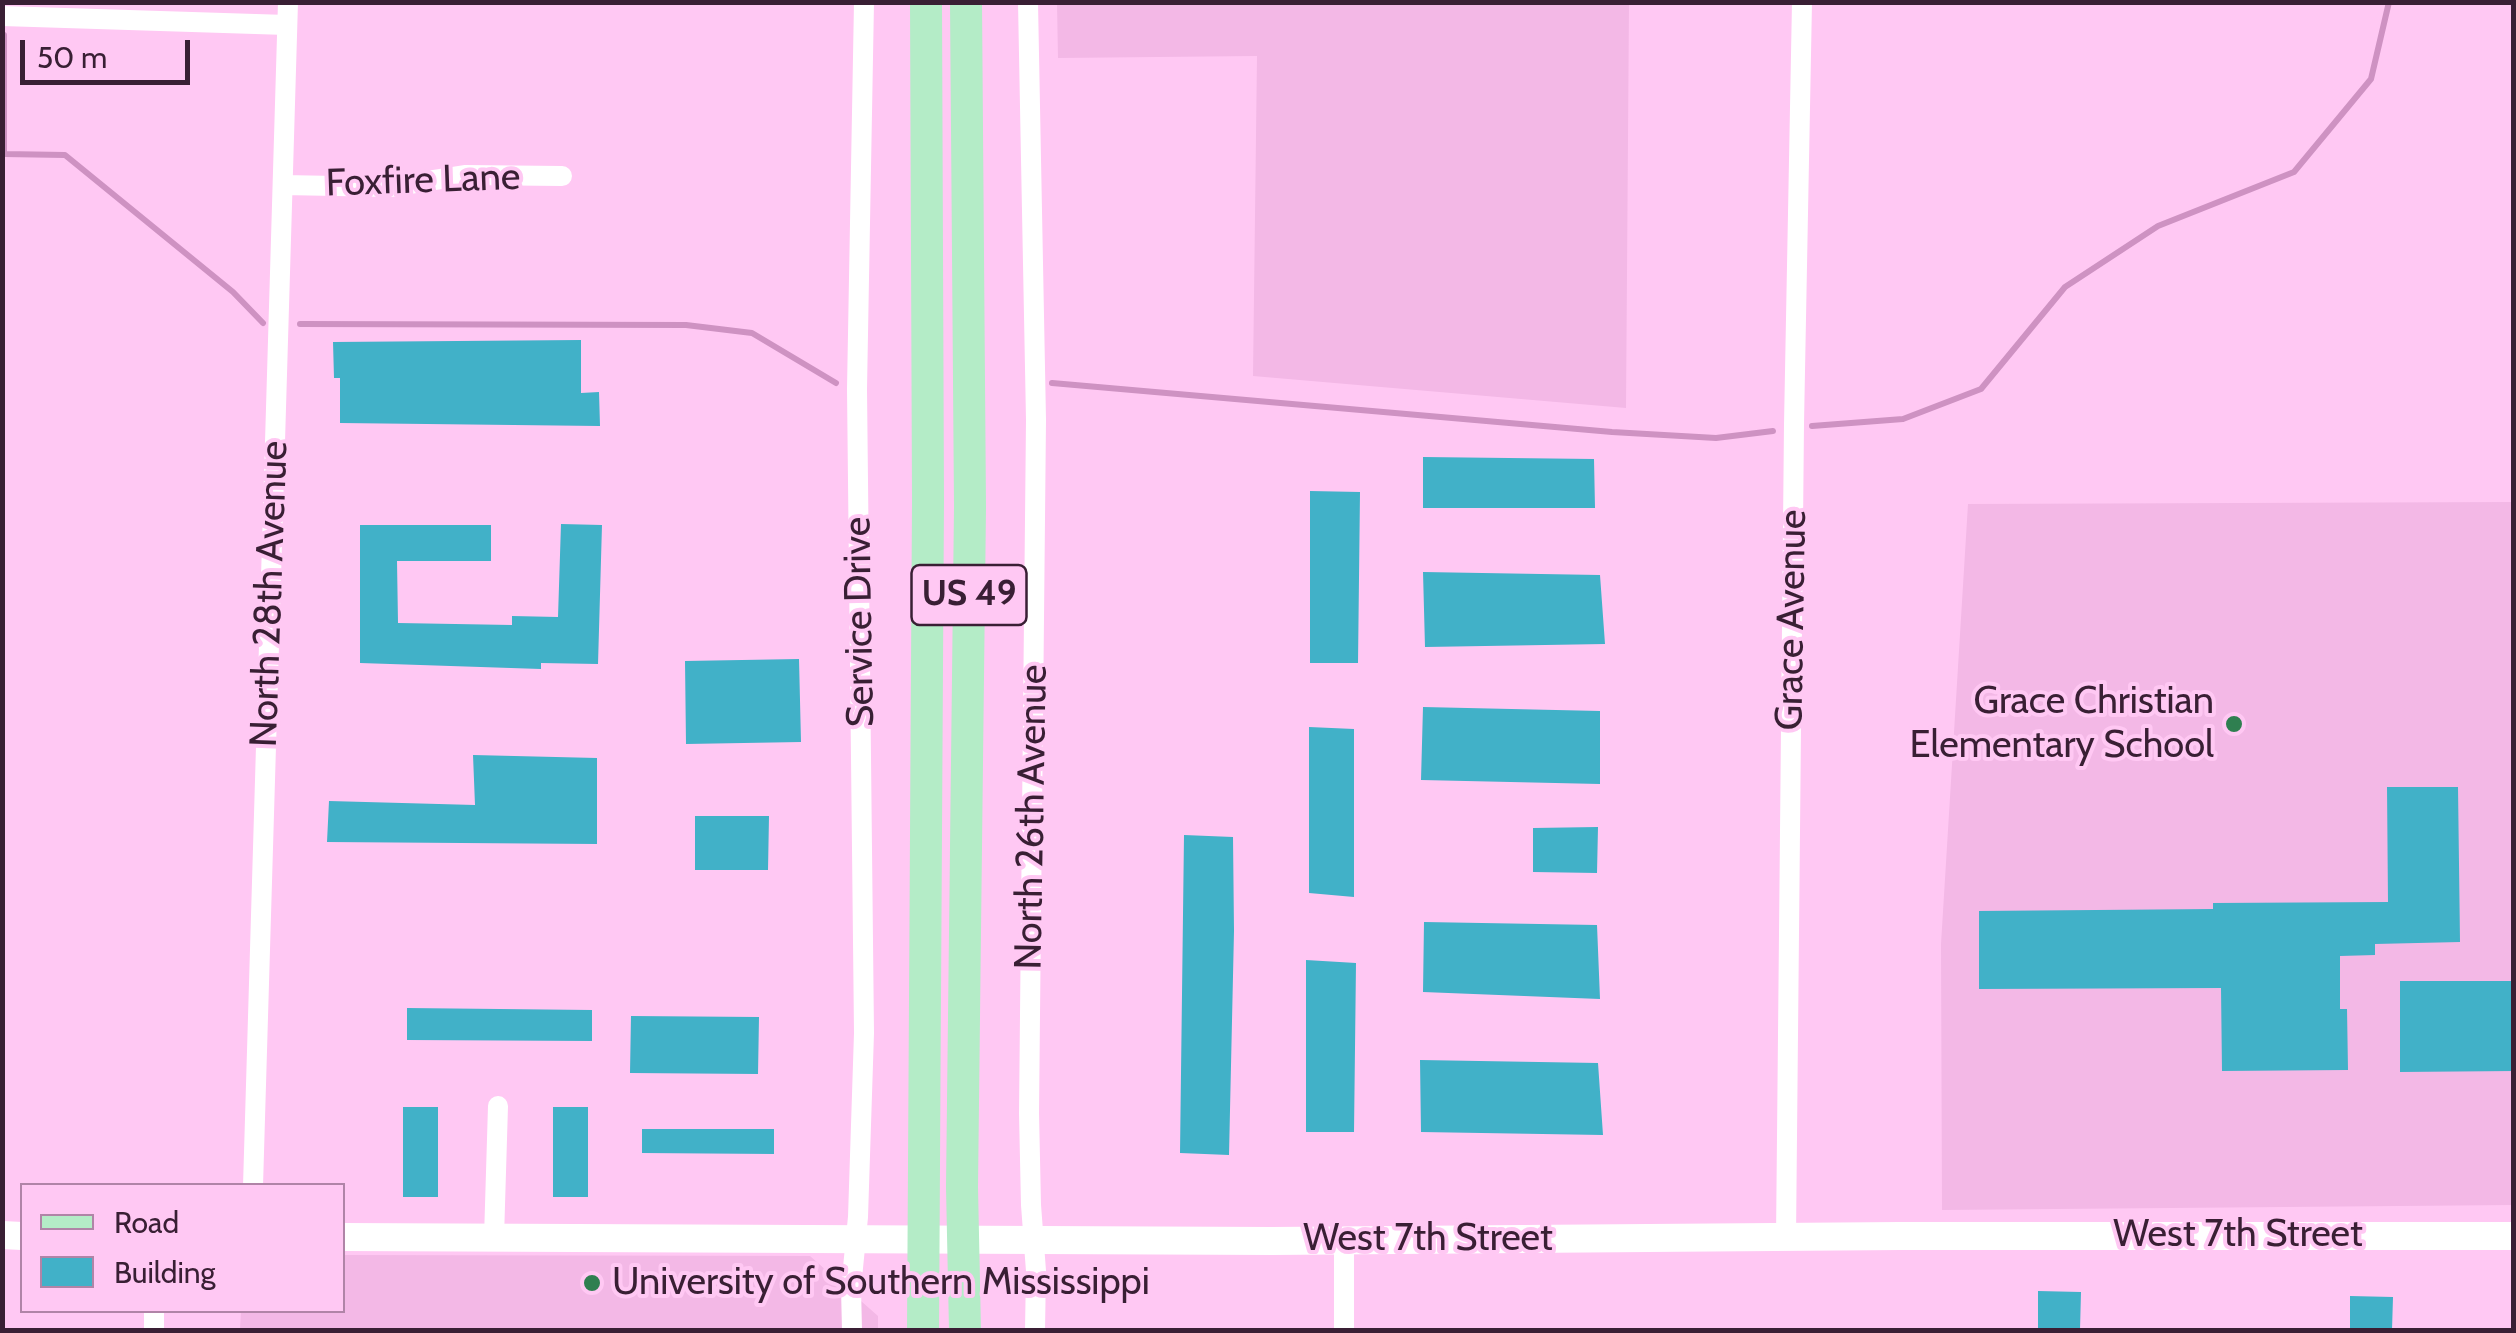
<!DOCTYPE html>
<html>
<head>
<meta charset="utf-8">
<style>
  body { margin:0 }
  #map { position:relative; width:2516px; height:1333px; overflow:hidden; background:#ffc8f3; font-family:Cabin,sans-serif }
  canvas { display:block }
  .frame { position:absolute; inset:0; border:5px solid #391f34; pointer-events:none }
  .legend { position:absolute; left:20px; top:1183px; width:325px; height:130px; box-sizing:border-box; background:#ffc8f3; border:2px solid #b084a7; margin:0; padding:12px 18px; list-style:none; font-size:30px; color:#391f34 }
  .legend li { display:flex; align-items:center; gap:20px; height:50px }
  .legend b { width:50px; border:2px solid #b084a7 }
  .scale { position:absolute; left:20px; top:40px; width:170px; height:45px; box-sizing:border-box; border:5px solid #391f34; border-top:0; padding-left:12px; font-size:30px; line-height:35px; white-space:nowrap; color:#391f34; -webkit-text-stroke:8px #ffc8f3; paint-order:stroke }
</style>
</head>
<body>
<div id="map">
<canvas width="2516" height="1333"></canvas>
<div class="frame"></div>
<ul class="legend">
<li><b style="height:12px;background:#b4ecc7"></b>Road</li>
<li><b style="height:28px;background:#41b1c8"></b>Building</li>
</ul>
<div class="scale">50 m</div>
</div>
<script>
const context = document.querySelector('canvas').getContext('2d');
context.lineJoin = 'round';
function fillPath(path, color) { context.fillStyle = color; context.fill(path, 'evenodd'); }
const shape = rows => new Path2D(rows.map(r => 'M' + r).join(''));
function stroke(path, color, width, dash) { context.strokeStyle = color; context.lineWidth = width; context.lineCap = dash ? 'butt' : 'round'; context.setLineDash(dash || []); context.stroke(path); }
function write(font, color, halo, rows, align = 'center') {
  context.font = font + ' Cabin,sans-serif'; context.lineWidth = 8; context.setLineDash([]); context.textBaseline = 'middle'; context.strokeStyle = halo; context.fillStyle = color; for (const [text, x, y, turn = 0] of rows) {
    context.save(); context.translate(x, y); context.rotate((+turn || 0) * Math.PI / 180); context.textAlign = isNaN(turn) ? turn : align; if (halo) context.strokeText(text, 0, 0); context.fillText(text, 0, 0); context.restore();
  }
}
const built = shape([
  [1057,3,1629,3,1626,408,1253,376,1257,56,1058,58],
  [2513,502,2513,1205,1942,1210,1941,944,1968,504],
  [343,1255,810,1256,878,1316,878,1330,240,1330,241,1311,342,1310]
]);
const stream = shape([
  [4,35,4,154,65,155,233,292,263,323],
  [300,324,686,325,752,333,836,383],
  [1052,383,1612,432,1716,438,1773,431],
  [1812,426,1903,419,1981,389,2065,287,2158,226,2294,172,2371,79,2389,2]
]);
const building = shape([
  [581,340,581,393,599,392,600,426,340,423,340,378,334,378,333,342],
  [1423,457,1594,459,1595,508,1423,508],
  [1310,491,1360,492,1358,663,1310,663],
  [561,524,602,525,598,664,541,663,541,669,360,663,360,525,491,525,491,561,397,561,398,623,512,625,512,616,558,617],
  [1423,572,1600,575,1605,644,1425,647],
  [799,659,801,742,686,744,685,661],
  [1423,707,1600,711,1600,784,1421,780],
  [1309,727,1354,729,1354,897,1309,893],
  [473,755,597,758,597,844,327,842,329,801,475,805],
  [2387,787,2458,787,2460,942,2375,944,2375,955,2340,956,2340,1009,2347,1009,2348,1070,2222,1071,2221,988,1979,989,1979,911,2213,909,2213,903,2388,902],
  [695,816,769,816,768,870,695,870],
  [1598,827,1597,873,1533,872,1533,828],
  [1184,835,1233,837,1234,931,1229,1155,1180,1153],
  [1424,922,1597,925,1600,999,1423,992],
  [1306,960,1356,963,1354,1132,1306,1132],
  [2400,981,2514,981,2514,1071,2400,1072],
  [407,1008,592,1010,592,1041,407,1040],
  [631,1016,759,1017,758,1074,630,1073],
  [1420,1060,1598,1063,1603,1135,1421,1132],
  [403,1107,438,1107,438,1197,403,1197],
  [553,1107,588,1107,588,1197,553,1197],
  [642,1129,774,1129,774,1154,642,1153],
  [2038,1291,2081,1292,2080,1330,2038,1330],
  [2350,1296,2393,1297,2392,1330,2350,1330]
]);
const minor = shape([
  [1028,2,1036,420,1029,1113,1031,1205,1036,1271,1035,1330],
  [2,16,287,25],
  [283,185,390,187,466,175,562,176],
  [253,1186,288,2],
  [1786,1237,1794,424,1802,2],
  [494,1238,498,1106],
  [1344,1239,1344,1330],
  [154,1330,154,1310],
  [852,1330,851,1288,858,1217,864,1033,857,389,864,2]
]);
const secondary = shape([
  [2,1235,22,1236],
  [342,1237,1272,1241,1900,1236,2514,1236]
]);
const primary = shape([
  [923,1330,928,501,926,2],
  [965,1330,962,1187,970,507,966,2]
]);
const markers = [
  [2234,724,10,"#2f7f50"],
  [592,1283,10,"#2f7f50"]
];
const shields = [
  [969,595,115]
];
const shieldNames = [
  ["US 49",969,595]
];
const streetNames = [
  ["Foxfire Lane",423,181,-2],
  ["North 28th Avenue",270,594,-88],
  ["Grace Avenue",1792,620,-89],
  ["Service Drive",860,622,-91],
  ["North 26th Avenue",1032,817,-89],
  ["West 7th Street",2238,1235],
  ["West 7th Street",1428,1239]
];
const poiNames = [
  ["Grace Christian",2214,702],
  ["Elementary School",2214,746],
  ["University of Southern Mississippi",612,1283,"left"]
];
fillPath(built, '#f3b8e6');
stroke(stream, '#ce92c2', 6);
fillPath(building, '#41b1c8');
stroke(minor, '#fff', 20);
stroke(secondary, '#fff', 28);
stroke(primary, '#b4ecc7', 32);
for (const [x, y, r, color] of markers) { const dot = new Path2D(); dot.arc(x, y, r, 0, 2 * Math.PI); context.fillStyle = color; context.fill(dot); stroke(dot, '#ffc8f3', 4); }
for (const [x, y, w] of shields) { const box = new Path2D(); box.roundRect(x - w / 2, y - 30, w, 60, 8); context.fillStyle = '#ffc8f3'; context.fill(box); stroke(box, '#391f34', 2.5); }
write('bold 35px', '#391f34', null, shieldNames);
write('38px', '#391f34', '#ffc8f3', streetNames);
write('38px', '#391f34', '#ffc8f3', poiNames, 'right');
</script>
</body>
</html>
